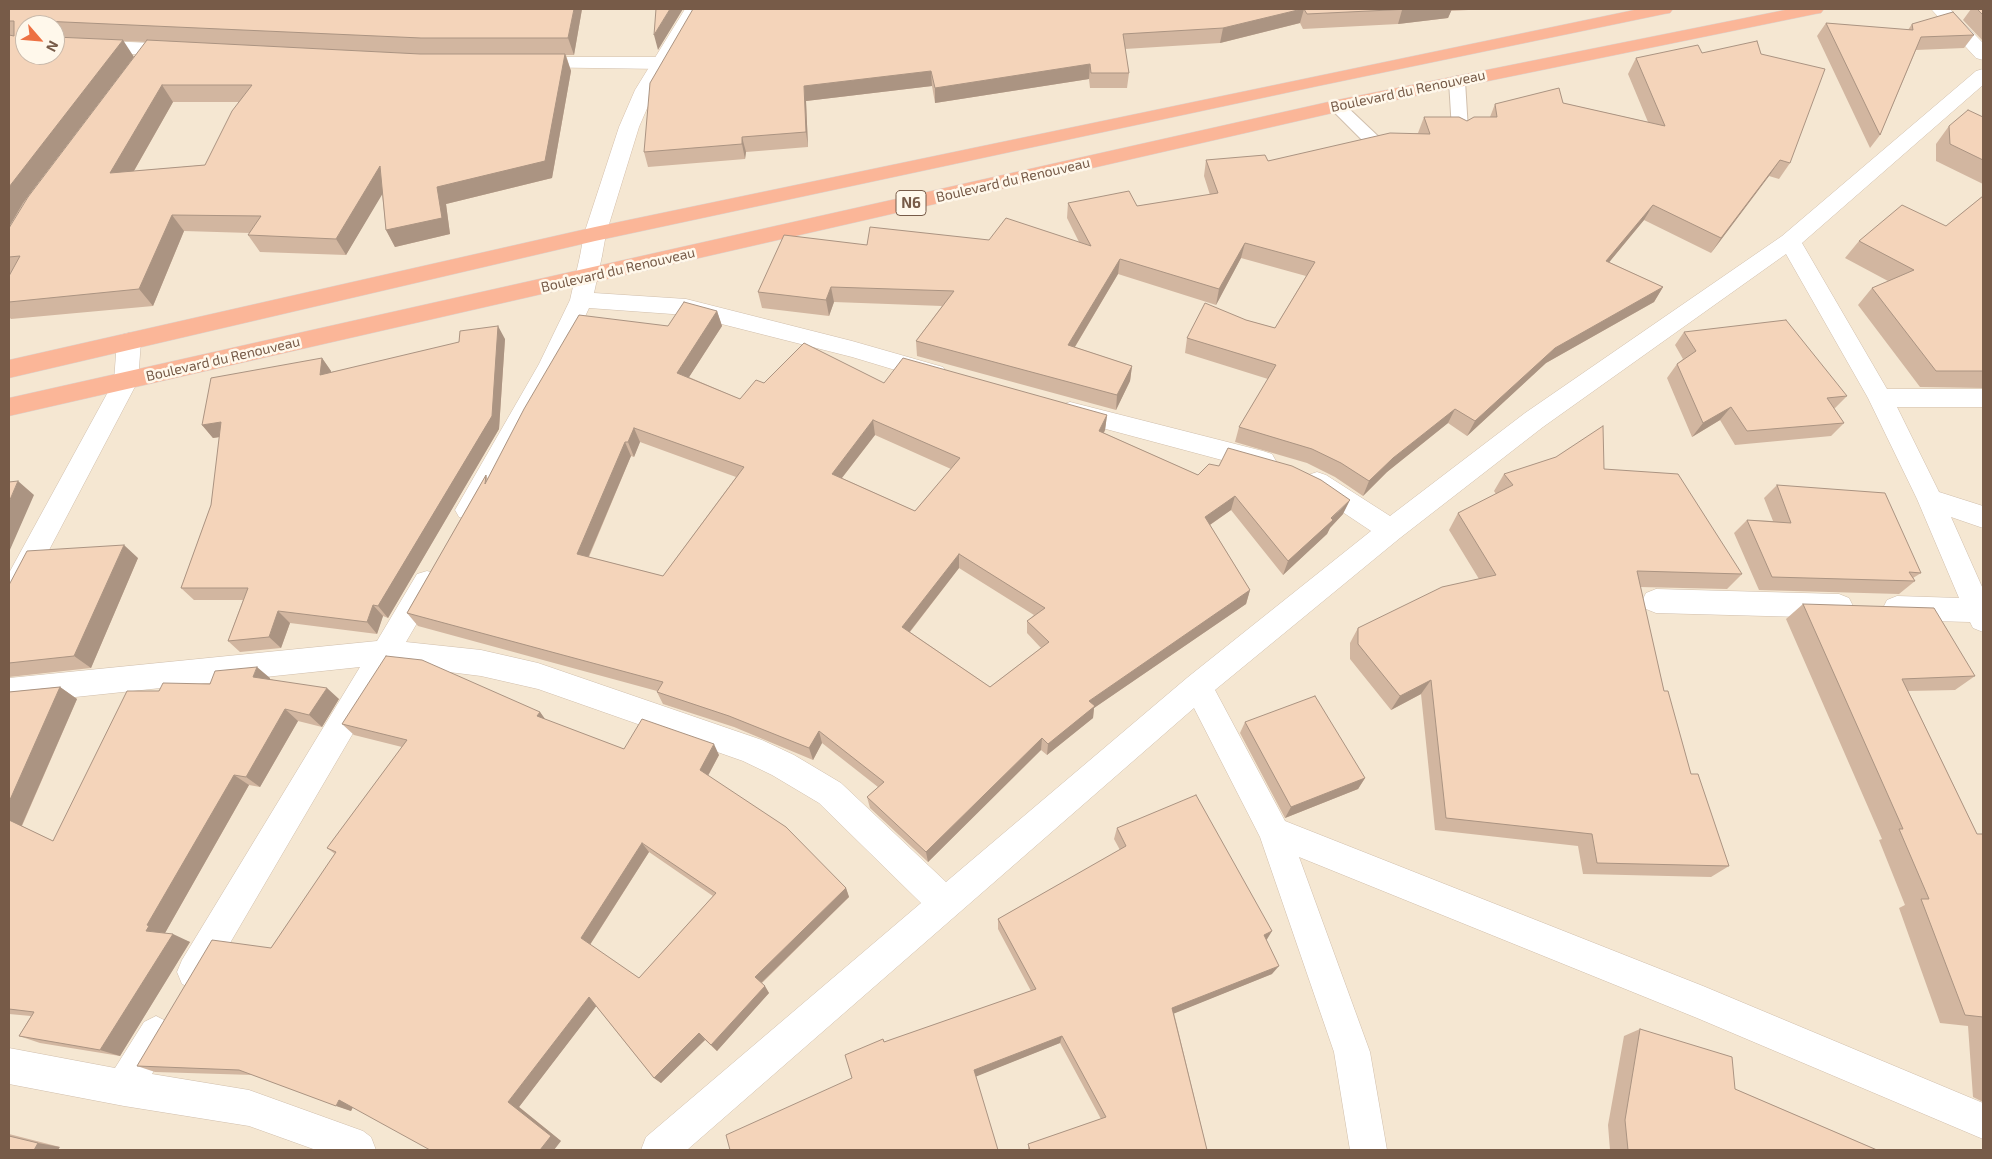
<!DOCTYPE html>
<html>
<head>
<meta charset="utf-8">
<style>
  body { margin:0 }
  #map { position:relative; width:1992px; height:1159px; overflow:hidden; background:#fdf5e4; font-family:"Exo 2",sans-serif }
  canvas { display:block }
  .frame { position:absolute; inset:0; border:10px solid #775b48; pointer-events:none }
  .north { position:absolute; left:15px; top:15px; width:50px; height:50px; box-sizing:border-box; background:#fff8eb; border:1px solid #c9b9aa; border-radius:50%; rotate:117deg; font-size:14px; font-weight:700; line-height:20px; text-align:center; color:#775b48 }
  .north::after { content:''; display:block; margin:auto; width:18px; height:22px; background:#ed7143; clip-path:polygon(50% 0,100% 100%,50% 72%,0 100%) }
</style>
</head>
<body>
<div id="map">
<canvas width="1992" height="1159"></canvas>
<div class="frame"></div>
<div class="north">N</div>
</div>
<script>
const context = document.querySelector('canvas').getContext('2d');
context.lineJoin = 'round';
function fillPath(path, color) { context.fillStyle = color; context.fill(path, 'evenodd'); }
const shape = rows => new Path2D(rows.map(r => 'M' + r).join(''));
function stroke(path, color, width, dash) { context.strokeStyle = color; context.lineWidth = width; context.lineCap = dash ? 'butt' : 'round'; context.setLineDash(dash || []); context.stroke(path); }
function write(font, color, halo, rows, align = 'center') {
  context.font = font + ' "Exo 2",sans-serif'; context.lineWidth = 5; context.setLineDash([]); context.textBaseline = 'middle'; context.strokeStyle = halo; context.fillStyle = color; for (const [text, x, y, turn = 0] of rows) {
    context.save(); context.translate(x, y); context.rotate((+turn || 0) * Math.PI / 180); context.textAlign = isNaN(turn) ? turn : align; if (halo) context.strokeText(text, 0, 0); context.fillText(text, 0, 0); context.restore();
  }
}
const residential = shape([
  [9,9,1983,9,1983,1150,9,1150],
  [25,25,55,25,55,55,25,55]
]);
const lane = shape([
  [1457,76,1465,81,1468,130,1460,135,1452,130,1449,81,1457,76],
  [1337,101,1343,103,1380,138,1382,142,1380,146,1368,146,1331,109,1329,106,1337,101]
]);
const street = shape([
  [1931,9,1950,9,1983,43,1983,60,1976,58,1931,9],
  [55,39,178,44,185,46,187,50,185,54,178,56,55,51,55,39],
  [531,57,662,57,669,59,671,63,669,67,662,69,524,67,522,63,524,59,531,57],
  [1983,69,1983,85,1802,243,1887,389,1983,389,1983,407,1897,407,1939,492,1983,506,1983,528,1951,517,1983,589,1983,632,1973,628,1970,622,1897,620,1887,616,1883,608,1887,600,1897,596,1959,598,1917,499,1868,398,1786,254,1543,427,1400,538,1215,690,1285,821,1703,986,1983,1103,1983,1139,1697,1018,1299,857,1370,1052,1387,1150,1350,1150,1334,1052,1260,837,1194,708,687,1150,641,1150,646,1137,921,903,819,803,772,775,743,761,538,689,481,676,393,665,206,984,194,989,182,984,177,972,182,960,360,667,9,704,9,678,377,641,417,574,427,571,437,574,441,582,406,642,481,650,538,663,762,740,794,755,841,783,946,882,1188,677,1371,531,1308,489,1304,482,1308,475,1317,472,1326,475,1390,516,1525,413,1782,236,1976,71,1983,69],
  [591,249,599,251,602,256,594,293,686,299,852,341,943,367,947,373,943,379,935,382,852,357,686,315,589,308,563,364,477,517,468,520,459,517,455,510,539,364,570,300,580,256,583,251,591,249],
  [129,333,137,335,141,341,138,381,19,607,9,611,9,573,114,381,117,341,121,335,129,333],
  [1070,402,1263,451,1272,454,1276,461,1272,468,1263,471,1061,417,1058,411,1061,405,1070,402],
  [1656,589,1839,594,1849,598,1853,606,1849,614,1839,618,1656,613,1646,609,1642,601,1646,593,1656,589],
  [156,1016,168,1022,174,1034,152,1074,249,1090,363,1131,371,1137,376,1150,316,1150,249,1126,124,1106,9,1084,9,1048,115,1068,144,1022,156,1016]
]);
const secondary = shape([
  [685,9,703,9,655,90,639,127,606,234,602,256,599,261,591,263,583,261,580,256,584,234,619,127,635,90,685,9]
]);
const highway = shape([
  [1639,9,1673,9,1670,13,1664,14,1318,86,595,241,9,378,9,360,595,227,1639,9],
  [1790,9,1824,9,1821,13,1815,14,1337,112,9,416,9,398,1337,100,1790,9]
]);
const wall = shape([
  [9,9,582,9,574,55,566,55,571,71,552,178,446,204,450,234,395,247,386,230,382,193,346,255,260,252,248,235,250,233,184,231,153,306,11,319,9,317,9,276,10,274,9,274,9,228,146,42,124,41,9,227],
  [25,25,55,25,55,55],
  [173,102,239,102,205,165,134,171],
  [693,9,1486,9,1451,11,1448,18,1398,24,1303,29,1300,23,1220,43,1125,49,1129,73,1127,88,1090,88,1089,79,935,103,932,86,806,101,808,147,746,152,745,159,648,167,644,152],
  [1971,9,1983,9,1983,41,1963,20],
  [1826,23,1908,30,1912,24,1974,35,1964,48,1916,50,1880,135,1870,148,1817,36],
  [1702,53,1790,163,1779,179,1769,176,1711,253,1644,220,1609,262,1663,287,1654,302,1546,363,1467,436,1448,423,1387,472,1363,496,1335,477,1307,463,1235,442,1239,427,1268,379,1185,353,1187,338,1246,320,1275,328,1306,276,1241,258,1216,305,1118,274,1075,347,1132,366,1130,381,1116,410,917,356,916,341,942,306,834,302,829,316,762,308,758,292,867,245,989,240,1079,242,1067,218,1068,203,1137,206,1210,195,1204,176,1206,160,1268,161,1418,133,1424,117,1467,121,1490,117,1495,104,1563,103,1648,122,1628,74,1636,58],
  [1983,117,1983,184,1936,161,1936,144,1949,126],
  [1983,196,1983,388,1920,387,1858,305,1872,288,1888,281,1845,258,1859,241,1946,226],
  [717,311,722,326,689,377,740,399,764,383,884,383,1107,415,1105,430,1104,433,1198,475,1343,514,1330,528,1327,534,1283,575,1231,510,1210,525,1250,590,1246,604,1094,708,1093,718,1047,755,1041,750,928,862,870,808,867,797,878,787,822,743,813,760,734,727,663,704,657,692,657,691,418,626,407,613,486,475,488,479,668,326],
  [875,435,951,469,915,511,842,478],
  [640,442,736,477,663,576,589,557,631,456,634,457],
  [959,568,1034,615,1027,621,1027,633,1041,648,990,687,910,632],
  [1684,332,1847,396,1834,409,1844,423,1831,436,1735,445,1720,420,1692,437,1667,378,1677,364,1683,359,1675,345],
  [505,339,499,429,388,618,383,616,377,634,290,623,281,648,240,652,228,641,243,600,194,600,181,588,211,505,220,437,213,438,202,425,322,358,331,371,331,372],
  [1604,469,1742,574,1727,589,1640,587,1664,691,1691,774,1729,866,1711,877,1583,874,1578,846,1435,830,1421,694,1391,710,1350,659,1350,643,1358,628,1479,579,1449,530,1458,513,1496,494,1494,491,1504,474],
  [1777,485,1921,573,1913,578,1915,581,1899,594,1759,590,1734,533,1747,520,1773,521,1764,498],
  [138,558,91,668,9,677,9,585],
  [1803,604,1975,676,1955,690,1908,691,1977,834,1983,834,1983,1102,1973,1097,1968,1026,1940,1023,1899,908,1905,905,1879,840,1882,839,1786,619],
  [270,678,270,679,339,699,322,727,298,721,260,787,249,785,165,933,190,942,120,1056,40,1043,19,1036,31,1016,9,1014,9,692,60,687,77,699,22,826,53,841,159,691,210,684],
  [540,712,545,720,624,749,719,755,708,776,846,888,849,897,762,983,769,993,717,1051,705,1040,661,1083,654,1078,596,1006,519,1107,561,1141,353,1107,351,1111,253,1075,155,1072,137,1066,271,948,335,854,327,848,402,747,354,735,342,724],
  [649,852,713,896,639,978,590,945],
  [1245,722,1365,778,1358,789,1285,818,1240,733],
  [1117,828,1272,931,1266,939,1272,974,1174,1013,1207,1150,1028,1150,1028,1144,1101,1119,1060,1043,976,1076,852,1078,885,1042,1031,991,998,929,998,919,1120,850,1114,839],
  [1640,1029,1735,1089,1877,1150,1610,1150,1608,1125,1624,1036],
  [9,1134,60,1147,9,1150]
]);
const shadedWall = shape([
  [574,9,582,9,574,55,568,38],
  [670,9,683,9,658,50,654,35],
  [1302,9,1304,9,1300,23,1220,43,1223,28],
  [1410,9,1452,9,1448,18,1398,24,1402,10],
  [123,40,134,57,23,203,9,227,9,187],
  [565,54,571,71,552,178,446,204,450,234,395,247,386,230,437,187],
  [1090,64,1089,79,935,103,935,88],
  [931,71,932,86,806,101,808,147,806,132,804,86],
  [162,85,173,102,123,190,110,173],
  [742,137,746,152,745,159,742,144],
  [1780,160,1769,176,1711,253,1721,238],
  [380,166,389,183,346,255,336,239],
  [1653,205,1644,220,1597,277,1606,261],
  [172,215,184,231,153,306,139,289],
  [1245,243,1241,258,1216,305,1219,289],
  [1120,259,1118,274,1067,360,1068,345],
  [831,287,834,302,829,316,826,300],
  [1663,287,1654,302,1546,363,1467,436,1475,421,1555,348],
  [717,311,722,326,682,388,677,373],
  [498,326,505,339,499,429,388,618,378,606],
  [322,358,331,371,329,388,320,375],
  [1132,366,1130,381,1116,410,1117,395],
  [1731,407,1720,420,1692,437,1703,423],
  [1455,409,1448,423,1387,472,1363,496,1369,481,1393,458],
  [1107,415,1105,430,1097,445,1099,431],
  [873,420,875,435,834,488,832,474],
  [221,422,232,435,213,438,202,425],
  [634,428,640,442,634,457,628,442],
  [625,442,631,456,584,567,577,554],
  [18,481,34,495,9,552,9,502],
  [1235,496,1231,510,1201,531,1205,517],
  [1350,500,1343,514,1330,528,1327,534,1283,575,1288,561],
  [124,545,138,558,91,668,74,656],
  [959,554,959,568,904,639,902,627],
  [1250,590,1246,604,1094,708,1093,718,1047,755,1048,744,1089,701],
  [373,605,383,616,377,634,367,622],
  [278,611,290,623,281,648,269,637],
  [257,667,270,678,267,689,253,677],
  [1431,680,1421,694,1391,710,1400,696],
  [60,687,77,699,21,827,9,821,9,802],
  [327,688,339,699,322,727,309,715],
  [285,709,298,721,260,787,246,777],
  [540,712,548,723,537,716],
  [819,731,822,743,813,760,809,748],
  [1042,738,1041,750,928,862,926,852],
  [714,744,719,755,705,781,700,770],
  [234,775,249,785,165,933,146,931,147,925],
  [1365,778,1358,789,1285,818,1291,807],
  [642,843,649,852,589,946,581,938],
  [846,888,849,897,760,984,755,977],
  [1272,931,1266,941,1264,935],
  [173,934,190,942,120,1056,100,1050],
  [1279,966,1272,974,1168,1016,1172,1008],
  [765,986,769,993,717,1051,711,1045],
  [589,997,598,1004,519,1107,561,1141,554,1150,540,1150,508,1102],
  [699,1033,705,1040,661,1083,654,1078],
  [1062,1036,1060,1043,975,1077,974,1070],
  [339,1100,354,1105,351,1111,336,1106],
  [38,1143,60,1147,58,1150,34,1150]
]);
const building = shape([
  [9,9,574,9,568,38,421,38,42,21,42,25,25,25,25,55,55,55,55,37,123,40,9,187,9,35,14,36,14,21,9,21,9,9],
  [656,9,670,9,654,35,656,9],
  [693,9,1302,9,1223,28,1123,34,1129,73,1091,73,1090,64,935,88,931,71,804,86,806,132,742,137,742,144,644,152,650,83,693,9],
  [1304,9,1410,9,1307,14,1304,9],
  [1977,9,1983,9,1983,15,1977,9],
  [1953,12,1974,35,1921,37,1880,135,1826,23,1913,30,1912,24,1953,12],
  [147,40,420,54,565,54,545,161,437,187,442,218,386,230,380,166,336,239,248,235,261,216,172,215,139,289,9,302,9,276,20,256,9,257,9,228,28,197,147,40],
  [162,85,252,85,232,111,205,165,110,173,162,85],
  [1757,41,1761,54,1825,69,1790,163,1780,160,1721,238,1653,205,1606,261,1663,287,1555,348,1475,421,1455,409,1393,458,1369,481,1341,463,1312,449,1239,427,1276,365,1187,338,1205,303,1246,320,1275,328,1315,262,1245,243,1219,289,1120,259,1068,345,1132,366,1117,395,916,341,954,291,831,287,826,300,758,292,784,235,867,245,870,227,989,240,1006,218,1091,246,1068,203,1129,191,1137,206,1218,193,1206,160,1265,155,1268,161,1390,133,1430,134,1424,117,1459,117,1467,121,1474,117,1497,117,1495,104,1559,88,1563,103,1665,126,1636,58,1698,45,1702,53,1757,41],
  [1968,110,1983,117,1983,160,1950,144,1949,126,1968,110],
  [1983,196,1983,371,1936,371,1872,288,1914,270,1859,241,1902,205,1946,226,1983,196],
  [684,302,717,311,677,373,740,399,756,380,764,383,804,343,884,383,903,358,1107,415,1099,431,1198,475,1209,464,1219,466,1228,448,1292,466,1321,480,1350,500,1331,518,1333,520,1288,561,1235,496,1205,517,1250,590,1089,701,1095,706,1048,744,1042,738,926,852,867,797,884,782,819,731,809,748,729,716,657,692,663,682,407,613,486,475,485,484,524,409,579,315,668,326,684,302],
  [873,420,960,458,915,511,832,474,873,420],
  [634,428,744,467,663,576,577,554,625,442,628,442,634,428],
  [959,554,1045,608,1027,621,1049,642,990,687,902,627,959,554],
  [1786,320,1847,396,1827,398,1844,423,1747,431,1731,407,1703,423,1677,364,1696,351,1684,332,1786,320],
  [498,326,492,416,378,606,373,605,367,622,278,611,269,637,228,641,248,588,181,588,211,505,221,422,202,425,211,378,322,358,320,375,459,342,460,331,498,326],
  [1603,426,1604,469,1678,474,1742,574,1637,571,1664,691,1668,691,1691,774,1698,774,1729,866,1597,863,1592,834,1446,818,1431,680,1400,696,1358,644,1358,628,1442,587,1496,575,1458,513,1513,485,1504,474,1556,457,1603,426],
  [18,481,9,502,9,482,18,481],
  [1777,485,1885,493,1921,573,1909,572,1915,581,1772,577,1747,520,1791,523,1777,485],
  [124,545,74,656,9,663,9,585,27,551,124,545],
  [1803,604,1934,608,1975,676,1902,679,1977,834,1983,834,1983,1017,1965,1015,1921,899,1929,899,1899,829,1903,829,1803,604],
  [386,656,422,660,540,712,537,716,624,749,642,719,714,744,700,770,786,827,846,888,755,977,765,986,711,1045,699,1033,654,1078,589,997,508,1102,551,1136,540,1150,430,1150,339,1100,336,1106,239,1070,137,1066,212,940,271,948,336,852,327,848,407,740,342,724,386,656],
  [642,843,716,893,639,978,581,938,642,843],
  [257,667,253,677,327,688,309,715,285,709,246,777,234,775,147,925,149,926,146,931,173,934,100,1050,19,1036,34,1012,9,1009,9,820,53,841,127,691,159,691,163,683,210,684,215,671,257,667],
  [60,687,9,802,9,692,60,687],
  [1315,696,1365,778,1291,807,1245,722,1315,696],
  [1196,795,1272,931,1264,935,1279,966,1172,1008,1207,1150,1030,1150,1028,1144,1106,1117,1062,1036,974,1070,998,1150,730,1150,726,1135,852,1078,845,1055,883,1039,884,1042,1036,989,998,919,1126,846,1117,828,1196,795],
  [1640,1029,1732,1057,1735,1089,1877,1150,1628,1150,1625,1120,1640,1029],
  [9,1136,38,1143,34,1150,9,1150,9,1136]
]);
const farStreetnames = [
  ["Boulevard du Renouveau",1408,91,-12],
  ["Boulevard du Renouveau",1013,180,-13],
  ["Boulevard du Renouveau",618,270,-13],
  ["Boulevard du Renouveau",223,359,-13]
];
const shields = [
  [911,203,30]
];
const shieldNames = [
  ["N6",911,203]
];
fillPath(residential, '#f5e7d2');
stroke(lane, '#d1bfac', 2);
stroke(street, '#d1bfac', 1);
stroke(secondary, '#d5bfaa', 1);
stroke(highway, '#dcd4cf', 1);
fillPath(lane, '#fff');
fillPath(street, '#fff');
fillPath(secondary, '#fff');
fillPath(highway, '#fbb698');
fillPath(wall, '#d2b6a0');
fillPath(shadedWall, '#ab9482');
fillPath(building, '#f4d4ba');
stroke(building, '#ab9482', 1);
write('14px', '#775b48', '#fff8eb', farStreetnames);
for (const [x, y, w] of shields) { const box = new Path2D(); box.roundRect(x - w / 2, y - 12.5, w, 25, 4); context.fillStyle = '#fff8eb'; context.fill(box); stroke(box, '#775b48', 1); }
write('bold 15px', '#775b48', null, shieldNames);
</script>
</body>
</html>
